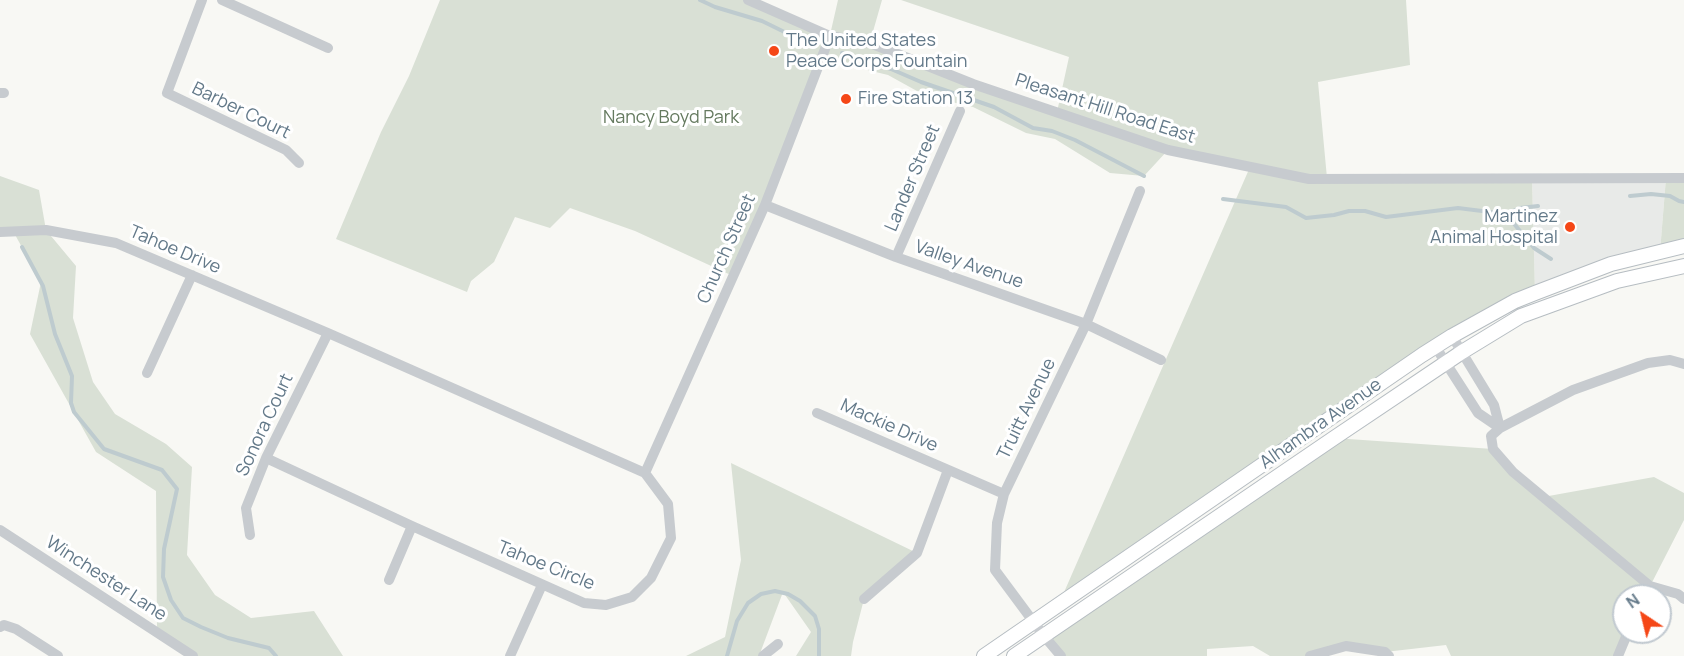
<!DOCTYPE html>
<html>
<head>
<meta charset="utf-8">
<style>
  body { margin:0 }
  #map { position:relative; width:1684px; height:656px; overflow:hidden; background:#f8f8f4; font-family:Manrope,sans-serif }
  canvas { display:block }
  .north { position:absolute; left:1612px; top:584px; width:60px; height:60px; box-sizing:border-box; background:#fff; border:2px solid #c1c9d0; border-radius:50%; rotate:325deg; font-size:16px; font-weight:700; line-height:24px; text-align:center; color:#637989 }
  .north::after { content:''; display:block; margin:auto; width:21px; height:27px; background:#f54717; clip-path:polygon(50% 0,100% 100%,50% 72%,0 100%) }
</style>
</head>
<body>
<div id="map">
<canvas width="1684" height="656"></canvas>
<div class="north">N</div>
</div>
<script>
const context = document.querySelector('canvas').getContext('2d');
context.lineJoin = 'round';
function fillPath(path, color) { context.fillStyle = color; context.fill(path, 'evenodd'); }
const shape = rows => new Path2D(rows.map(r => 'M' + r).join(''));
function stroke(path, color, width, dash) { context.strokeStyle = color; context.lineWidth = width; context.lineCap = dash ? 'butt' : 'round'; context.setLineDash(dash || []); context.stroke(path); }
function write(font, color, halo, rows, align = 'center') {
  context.font = font + ' Manrope,sans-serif'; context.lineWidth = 6; context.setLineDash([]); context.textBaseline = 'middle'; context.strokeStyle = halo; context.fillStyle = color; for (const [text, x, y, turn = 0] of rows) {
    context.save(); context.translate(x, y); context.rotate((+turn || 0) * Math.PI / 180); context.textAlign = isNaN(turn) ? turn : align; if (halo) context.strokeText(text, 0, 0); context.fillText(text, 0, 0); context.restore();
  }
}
const built = shape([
  [1532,178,1666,178,1660,252,1535,293]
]);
const green = shape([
  [440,0,744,0,830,35,838,0,882,0,870,42,1057,112,1069,57,901,0,1406,0,1410,65,1318,82,1327,178,1532,178,1535,293,1515,301,1058,606,1250,167,1168,150,1144,176,1110,173,1055,139,1026,133,973,107,926,96,888,75,822,59,733,276,635,231,570,208,550,228,515,217,494,262,471,281,467,292,336,239,381,132,409,76],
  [0,176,39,190,46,230,76,266,73,318,93,382,115,414,166,444,192,467,187,555,215,595,251,618,314,611,343,656,193,656,157,631,156,491,96,452,30,334,41,282,13,231,0,232],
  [1666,178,1684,178,1684,246,1660,252],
  [1334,438,1493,449,1543,497,1654,477,1684,493,1684,520,1645,596,1624,596,1624,632,1618,656,1451,656,1446,645,1385,652,1346,646,1310,656,1270,656,1253,646,1207,649,1207,656,1061,656,1044,636],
  [731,463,917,553,864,599,853,642,851,656,796,656,811,632,783,592,759,656,686,656,725,637,741,560]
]);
const stream = shape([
  [700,0,715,7,762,21,809,44],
  [842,53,891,69,921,82,994,107,1033,128,1052,131,1075,140,1144,176],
  [1630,196,1651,194,1670,196,1679,201,1684,202],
  [1223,199,1286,207,1306,218,1334,215,1349,211,1365,211,1386,217,1458,208,1506,214,1520,208,1538,206],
  [1506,214,1534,248,1551,259],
  [22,247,43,286,55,334,72,376,71,403,74,412,104,449,162,470,177,489,164,549,163,577,171,600,183,618,201,627,228,638,269,648,276,656],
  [727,656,737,621,748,603,761,594,775,591,788,594,800,601,815,616,819,629,819,656]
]);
const minor = shape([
  [202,0,167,93,286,150,299,163],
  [222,0,328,48],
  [748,0,830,36,870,43,973,84,1168,150,1309,179,1684,178],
  [0,93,4,93],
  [765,205,896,257,1086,324,1161,360],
  [0,232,46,230,116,243,328,333,645,473,668,504,671,538,651,578,632,597,606,605,584,603,412,526,266,458],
  [896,257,960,111],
  [1435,346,1478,413,1500,428,1494,405,1452,336],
  [1684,364,1670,360,1648,363,1573,390,1500,428,1491,436,1493,449,1513,472,1650,586,1678,594,1684,599],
  [147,373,192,275],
  [817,413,1004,494],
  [645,473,765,205,830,36],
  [0,530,193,656],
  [250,535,246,508,266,458,328,333],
  [389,580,412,526],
  [864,599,917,553,948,470],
  [0,627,4,625,16,629,58,656],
  [510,656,542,585],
  [763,656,778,644],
  [1061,656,1044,636,995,570,997,523,1004,494,1086,324,1140,191],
  [1310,656,1346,646,1385,652,1389,656],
  [1618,656,1628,632]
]);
const secondary = shape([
  [984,656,1422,355,1452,336,1515,301,1535,293,1611,264,1684,246],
  [1014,656,1334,438,1462,352,1521,316,1617,281,1684,266]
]);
const markers = [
  [774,51,6,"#f54717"],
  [846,99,6,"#f54717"],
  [1570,227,6,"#f54717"]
];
const poiNames = [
  ["The United States",786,41],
  ["Peace Corps Fountain",786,62],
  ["Fire Station 13",858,99],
  ["Martinez",1558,217,"right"],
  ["Animal Hospital",1558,238,"right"]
];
const streetNames = [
  ["Pleasant Hill Road East",1105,109,18],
  ["Barber Court",241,111,26],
  ["Lander Street",913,178,-67],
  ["Church Street",727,249,-66],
  ["Tahoe Drive",175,250,23],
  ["Valley Avenue",969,265,19],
  ["Truitt Avenue",1027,409,-64],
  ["Alhambra Avenue",1321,424,-35],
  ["Sonora Court",265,425,-65],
  ["Mackie Drive",889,426,24],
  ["Tahoe Circle",546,566,22],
  ["Winchester Lane",106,579,33]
];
const parkNames = [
  ["Nancy Boyd Park",671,118]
];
fillPath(built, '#e8eae8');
fillPath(green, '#d9e0d5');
stroke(stream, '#becbcf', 4);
stroke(secondary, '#b6bdc2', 16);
stroke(minor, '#c7cbcf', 10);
stroke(secondary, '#fff', 14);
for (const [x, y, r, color] of markers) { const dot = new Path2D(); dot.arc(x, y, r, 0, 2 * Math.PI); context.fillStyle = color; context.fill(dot); stroke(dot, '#fff', 2); }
write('18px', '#637989', '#fff', poiNames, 'left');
write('18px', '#637989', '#fff', streetNames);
write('18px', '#657a5f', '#fff', parkNames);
</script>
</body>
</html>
